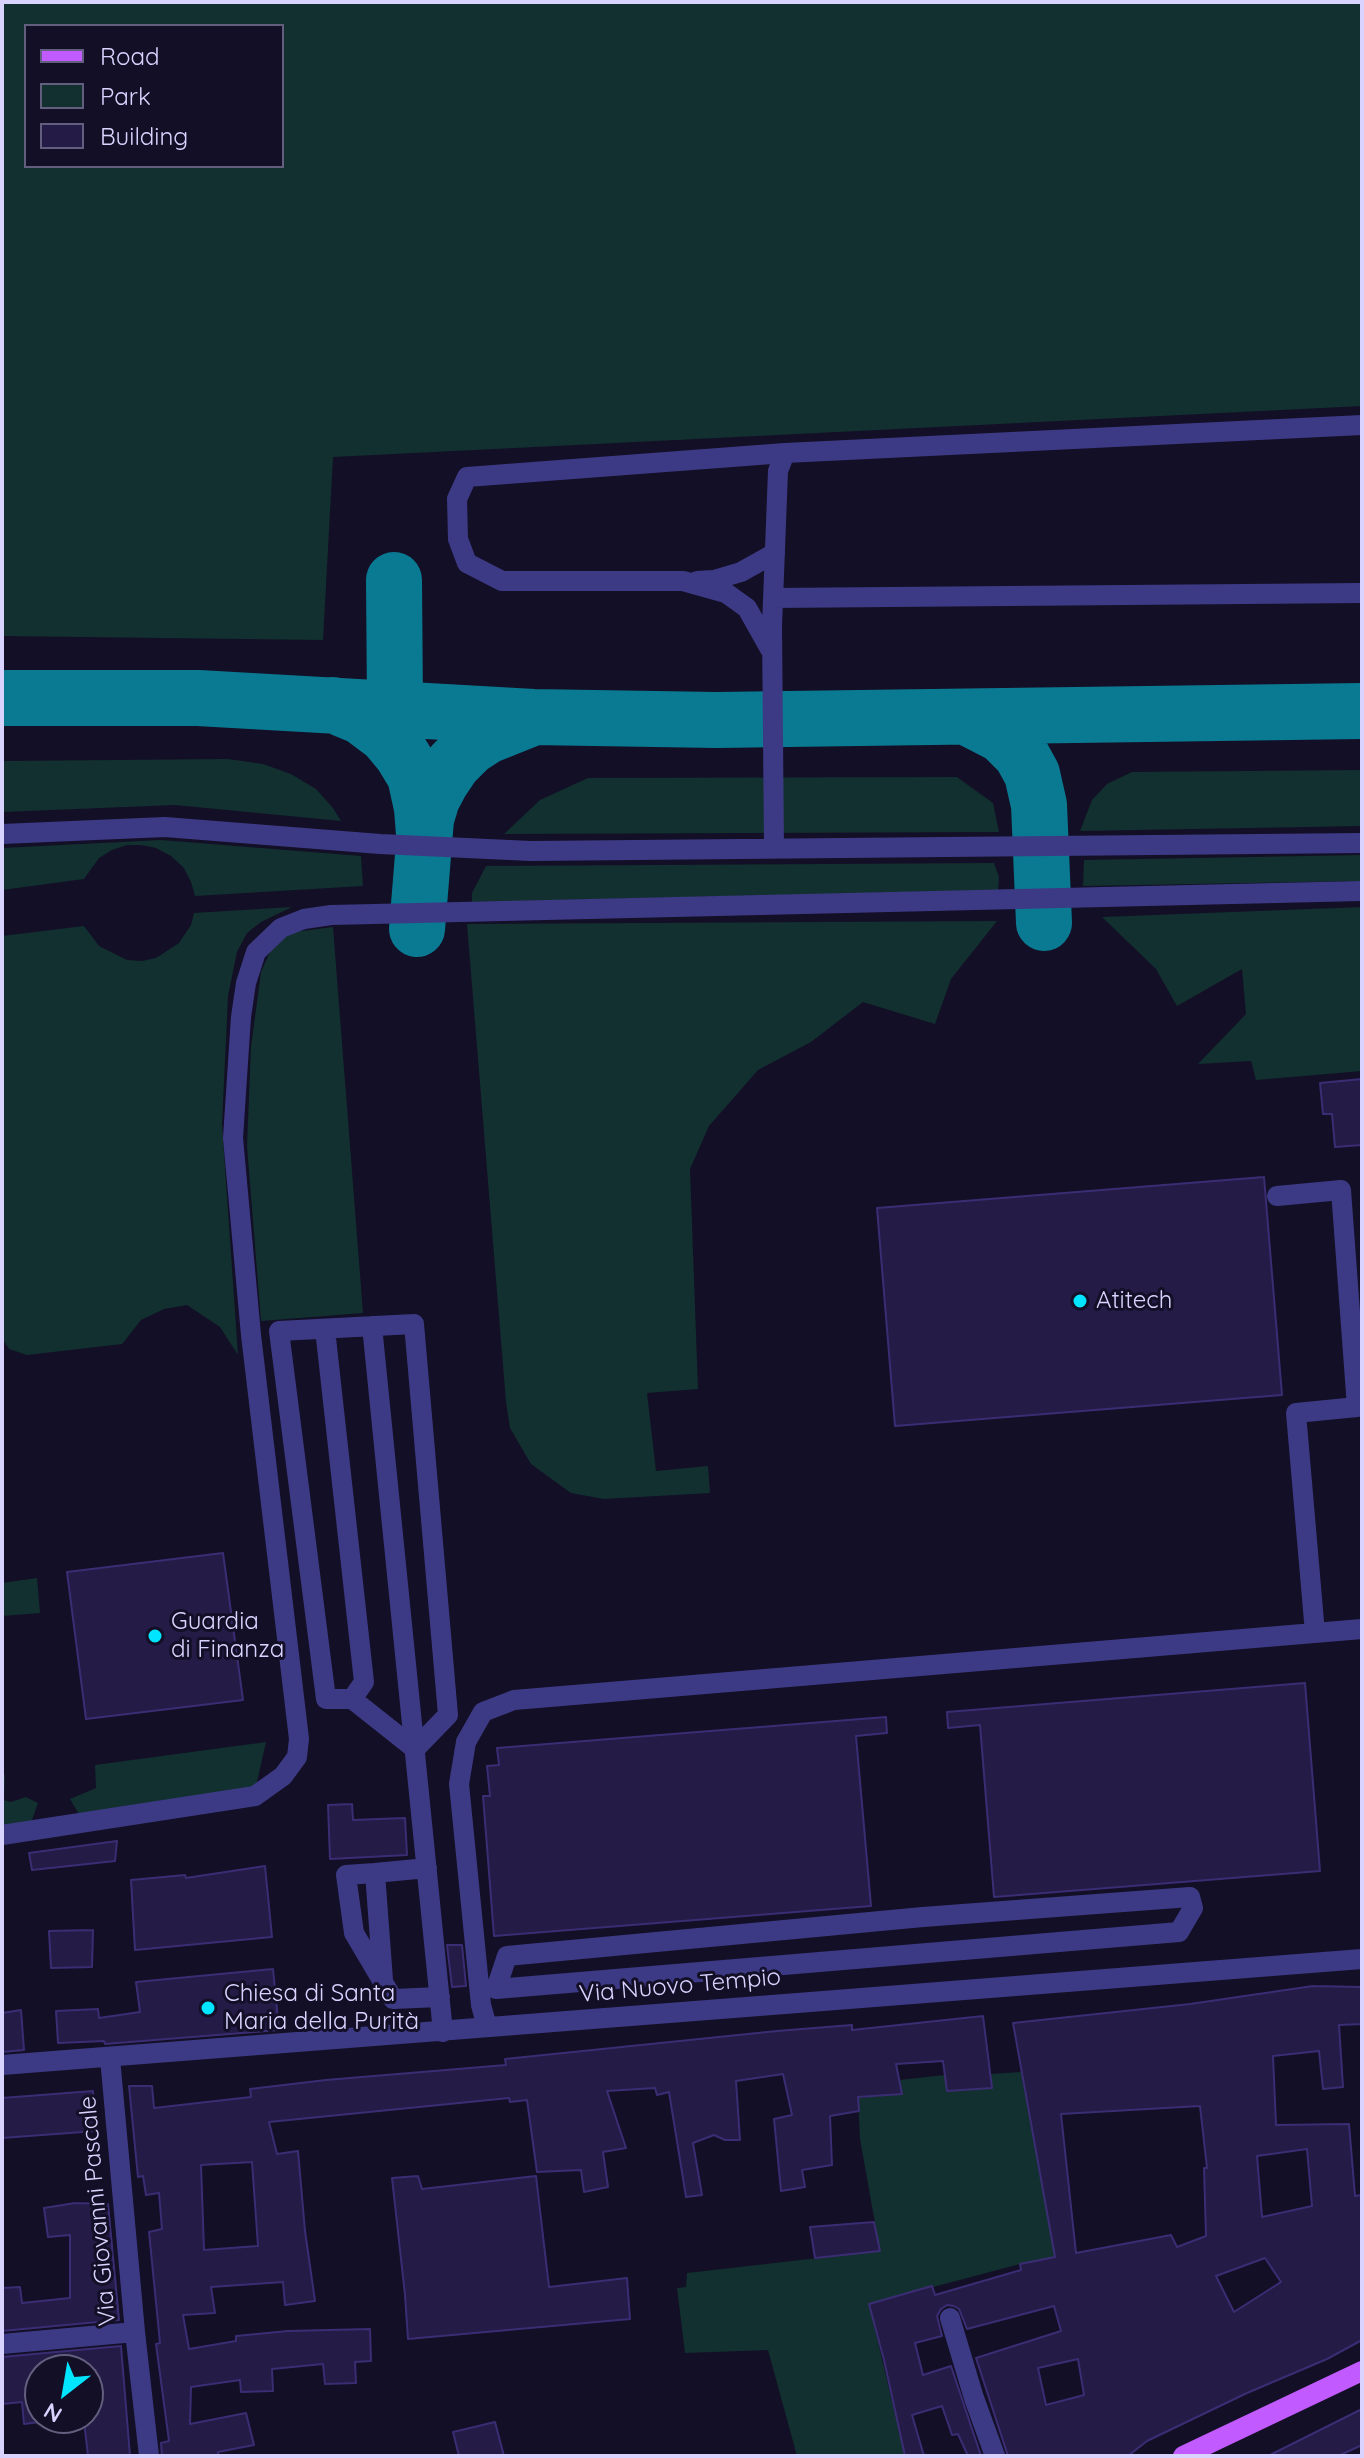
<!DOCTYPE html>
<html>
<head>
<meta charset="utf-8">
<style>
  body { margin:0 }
  #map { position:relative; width:1364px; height:2458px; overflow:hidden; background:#130f26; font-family:Quicksand,sans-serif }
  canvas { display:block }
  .frame { position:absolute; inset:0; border:4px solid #d9d4ff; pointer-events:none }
  .legend { position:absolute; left:24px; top:24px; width:260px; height:144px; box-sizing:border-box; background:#130f26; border:2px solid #625e7d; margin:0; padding:10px 14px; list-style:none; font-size:24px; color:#d9d4ff }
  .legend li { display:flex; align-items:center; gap:16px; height:40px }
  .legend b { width:40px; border:2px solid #625e7d }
  .north { position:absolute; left:24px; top:2354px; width:80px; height:80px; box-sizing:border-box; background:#130f26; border:2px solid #625e7d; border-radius:50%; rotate:211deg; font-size:22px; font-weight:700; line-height:32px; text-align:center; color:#d9d4ff }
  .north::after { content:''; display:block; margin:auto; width:28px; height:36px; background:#00e5ff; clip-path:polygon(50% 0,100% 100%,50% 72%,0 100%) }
</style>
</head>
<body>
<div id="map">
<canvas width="1364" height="2458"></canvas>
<div class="frame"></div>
<ul class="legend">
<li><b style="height:10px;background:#c25bff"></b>Road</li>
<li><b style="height:22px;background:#12302f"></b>Park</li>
<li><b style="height:22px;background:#241b47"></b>Building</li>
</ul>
<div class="north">N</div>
</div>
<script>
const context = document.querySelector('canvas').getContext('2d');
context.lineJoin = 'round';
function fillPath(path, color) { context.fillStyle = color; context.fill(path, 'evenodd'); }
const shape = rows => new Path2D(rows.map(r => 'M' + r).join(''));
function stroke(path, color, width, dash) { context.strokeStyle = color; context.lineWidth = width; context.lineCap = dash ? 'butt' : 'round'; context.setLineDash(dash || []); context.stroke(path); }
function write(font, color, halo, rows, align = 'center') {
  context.font = font + ' Quicksand,sans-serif'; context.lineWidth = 6; context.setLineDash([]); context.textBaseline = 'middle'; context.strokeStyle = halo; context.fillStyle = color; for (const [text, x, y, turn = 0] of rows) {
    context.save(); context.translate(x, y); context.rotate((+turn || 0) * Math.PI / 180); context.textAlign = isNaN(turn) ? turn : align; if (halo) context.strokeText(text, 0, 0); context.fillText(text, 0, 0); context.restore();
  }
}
const green = shape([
  [2,2,1362,2,1362,406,333,457,323,640,2,636],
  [282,26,282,166,26,166,26,26],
  [228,759,263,764,291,774,316,789,333,808,341,821,175,805,2,812,2,761],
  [1362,770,1362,826,1080,831,1092,800,1107,784,1132,772],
  [957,777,993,803,999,832,504,834,540,800,588,778],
  [161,840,361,856,363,886,195,896,191,882,184,868,171,856,156,848,141,845,127,845,112,850,99,858,84,879,2,890,2,848],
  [1362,855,1362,881,1083,886,1084,860],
  [994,863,999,877,998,890,472,902,472,893,486,866],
  [292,907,261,922,247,933,237,952,228,996,222,1124,238,1355,220,1327,187,1305,164,1309,141,1320,122,1344,27,1355,9,1349,2,1338,2,936,84,926,99,946,127,960,142,961,156,958,179,943,191,925,194,913],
  [1362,907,1362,1071,1256,1080,1251,1061,1198,1064,1246,1014,1242,969,1177,1006,1156,969,1102,917],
  [997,921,951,979,935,1024,863,1002,811,1042,758,1070,709,1126,690,1169,698,1389,647,1393,656,1471,708,1466,710,1493,604,1499,571,1493,531,1464,510,1428,506,1402,467,924],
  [333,927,363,1313,261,1321,247,1146,251,1047,261,972,274,943,294,932],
  [37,1578,40,1613,2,1616,2,1583],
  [266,1742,257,1782,251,1790,80,1816,70,1799,96,1788,95,1765],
  [5,1775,4,1800,11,1802,26,1797,38,1803,31,1823,2,1827,2,1776],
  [1021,2072,1055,2257,1020,2264,869,2304,905,2456,797,2456,768,2350,685,2353,677,2288,686,2287,687,2273,880,2251,860,2139,858,2098,902,2094,899,2080,945,2075,948,2091,991,2088,990,2074]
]);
const taxiway = shape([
  [394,580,395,708],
  [2,698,198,698,533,717,716,720,1362,711],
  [333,705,362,717,386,735,401,753,415,776,422,808,424,834],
  [967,717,1002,735,1021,754,1032,774,1039,805,1044,923],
  [417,929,426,819,432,799,441,782,453,764,470,747,487,736,532,718]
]);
const building = shape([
  [1362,1079,1362,1145,1335,1147,1332,1114,1323,1114,1320,1083,1362,1079],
  [1264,1177,1282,1395,895,1426,877,1208,1264,1177],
  [223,1553,243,1700,86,1719,67,1572,223,1553],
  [1305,1683,1320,1871,994,1897,980,1725,948,1728,947,1712,1305,1683],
  [886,1717,887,1733,856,1736,871,1906,494,1936,483,1796,490,1796,487,1766,499,1765,497,1748,886,1717],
  [352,1804,353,1820,405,1818,407,1855,330,1859,328,1805,352,1804],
  [117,1841,115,1861,32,1870,29,1853,117,1841],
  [265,1866,272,1937,135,1950,131,1880,185,1875,186,1878,265,1866],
  [93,1930,92,1967,51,1968,49,1931,93,1930],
  [447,1945,462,1945,466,1986,452,1987,447,1945],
  [273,1969,279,2030,105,2044,104,2041,58,2043,56,2011,98,2009,99,2018,140,2012,136,1982,273,1969],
  [1313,1986,1362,1987,1362,2024,1339,2025,1343,2087,1323,2089,1319,2051,1273,2056,1276,2125,1349,2124,1355,2196,1362,2195,1362,2340,1327,2359,1247,2393,1147,2441,1128,2456,1008,2456,976,2358,1061,2331,1054,2306,967,2329,959,2309,954,2306,947,2305,941,2309,937,2316,942,2336,915,2343,923,2375,951,2366,981,2456,968,2456,958,2434,952,2435,942,2406,912,2415,924,2456,905,2456,884,2360,869,2304,932,2286,935,2295,1021,2270,1020,2264,1055,2257,1013,2023,1190,2004,1313,1986],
  [1200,2106,1207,2168,1204,2168,1206,2236,1177,2247,1171,2235,1076,2253,1061,2114,1200,2106],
  [1307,2149,1312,2206,1262,2217,1257,2156,1307,2149],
  [1265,2258,1281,2282,1234,2312,1216,2276,1265,2258],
  [1078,2359,1084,2395,1046,2405,1038,2368,1078,2359],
  [21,2010,24,2050,2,2052,2,2013,21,2010],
  [983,2016,992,2088,947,2091,943,2061,896,2064,902,2094,858,2097,859,2111,830,2116,832,2165,802,2170,805,2187,781,2191,774,2119,792,2115,783,2074,736,2081,740,2140,725,2140,714,2135,693,2143,702,2195,686,2197,669,2092,657,2095,655,2088,607,2091,626,2148,603,2152,608,2187,584,2192,581,2170,537,2172,527,2100,510,2102,509,2098,269,2122,277,2154,298,2151,305,2231,315,2301,285,2305,283,2282,211,2287,215,2313,183,2315,189,2349,236,2341,236,2336,288,2331,370,2329,371,2361,355,2362,356,2383,325,2384,323,2364,272,2369,273,2391,241,2392,240,2380,191,2387,190,2424,246,2413,254,2445,218,2452,218,2456,162,2456,161,2443,169,2441,156,2344,160,2343,149,2232,162,2229,159,2193,146,2195,143,2176,138,2177,129,2086,152,2086,154,2108,251,2097,250,2089,326,2080,506,2065,505,2059,777,2031,852,2025,852,2030,983,2016],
  [252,2162,258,2246,204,2250,201,2165,252,2162],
  [93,2091,96,2131,2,2138,2,2098,93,2091],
  [418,2176,422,2189,536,2176,549,2287,627,2278,630,2319,408,2339,405,2295,392,2178,418,2176],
  [75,2203,108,2204,119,2320,2,2331,2,2288,20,2287,22,2303,70,2298,70,2235,48,2237,44,2208,75,2203],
  [874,2222,880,2251,815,2258,810,2227,874,2222],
  [121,2346,130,2456,88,2456,84,2421,88,2420,88,2370,40,2370,40,2422,24,2424,22,2402,2,2404,2,2357,121,2346],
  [1362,2409,1362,2445,1338,2456,1268,2456,1362,2409],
  [495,2422,504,2456,459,2456,453,2432,495,2422]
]);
const minor = shape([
  [697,581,714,580,741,572,775,553],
  [773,598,1362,593],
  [770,649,747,608,726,593,683,581,502,581,467,563,458,539,457,499,467,477,785,453],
  [2,834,165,827,380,844,531,851,1362,843],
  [774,848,772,626,778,471,785,453,1362,425],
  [1277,1196,1341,1190,1357,1407,1296,1413,1315,1633],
  [414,1324,448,1715,415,1749,352,1699,326,1699,279,1331,414,1324],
  [372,1326,443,2032],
  [325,1329,364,1682,352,1699],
  [2,1835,255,1796,283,1776,297,1757,299,1739,251,1335,233,1138,241,1017,246,983,256,952,281,928,304,919,331,915,1362,891],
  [375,1873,346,1875,354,1933,393,1999,440,1997],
  [1190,1897,1193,1908,1179,1932,496,1989,507,1956,923,1917,1190,1897],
  [383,1980,375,1873,427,1868],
  [487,2027,481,2005,459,1784,466,1742,483,1712,514,1700,1362,1629],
  [110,2058,135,2332,149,2456],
  [2,2065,1362,1959],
  [950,2318,974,2398,995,2456],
  [2,2344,135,2332]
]);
const major = shape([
  [1183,2456,1362,2371]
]);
const markers = [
  [1080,1301,8,"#00e5ff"],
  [155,1636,8,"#00e5ff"],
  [208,2008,8,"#00e5ff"]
];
const poiNames = [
  ["Atitech",1096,1301],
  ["Guardia",171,1622],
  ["di Finanza",171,1650],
  ["Chiesa di Santa",224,1994],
  ["Maria della Purità",224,2022]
];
const streetNames = [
  ["Via Nuovo Tempio",680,1986,-5],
  ["Via Giovanni Pascale",98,2211,-95]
];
fillPath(green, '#12302f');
stroke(taxiway, '#0a7a92', 56);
fillPath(building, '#241b47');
stroke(building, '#3b2d73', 2);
stroke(minor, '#3d3a85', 20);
stroke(major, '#c25bff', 20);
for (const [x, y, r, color] of markers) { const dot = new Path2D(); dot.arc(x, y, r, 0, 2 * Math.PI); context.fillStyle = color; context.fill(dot); stroke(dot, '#130f26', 3); }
write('24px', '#d9d4ff', '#130f26', poiNames, 'left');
write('24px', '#d9d4ff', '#130f26', streetNames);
</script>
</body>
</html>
